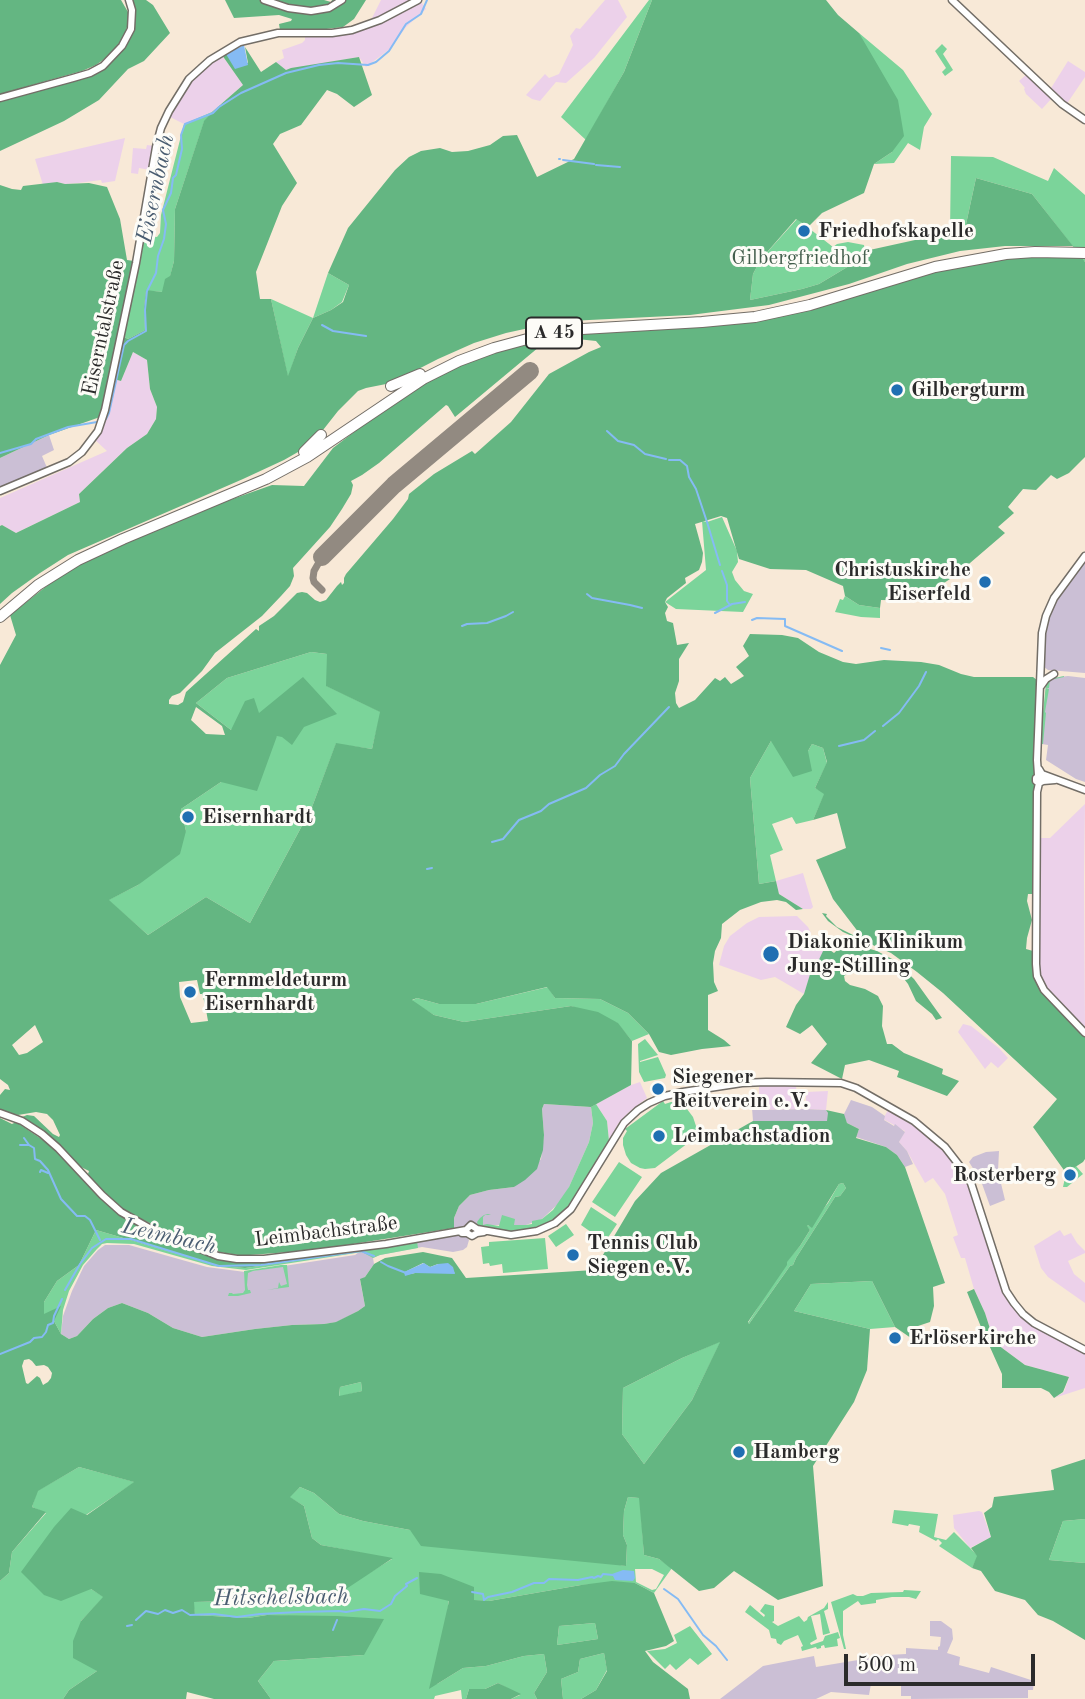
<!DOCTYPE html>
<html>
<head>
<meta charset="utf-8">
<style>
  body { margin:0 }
  #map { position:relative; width:1085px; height:1699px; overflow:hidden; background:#f8e9d7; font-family:"Old Standard TT",serif }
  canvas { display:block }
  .scale { position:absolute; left:844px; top:1654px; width:191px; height:32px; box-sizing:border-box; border:4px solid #2b2b2b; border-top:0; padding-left:9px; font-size:21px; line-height:24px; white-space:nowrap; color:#2b2b2b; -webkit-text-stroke:5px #fdfcf7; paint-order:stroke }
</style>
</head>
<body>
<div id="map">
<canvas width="1085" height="1699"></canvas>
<div class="scale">500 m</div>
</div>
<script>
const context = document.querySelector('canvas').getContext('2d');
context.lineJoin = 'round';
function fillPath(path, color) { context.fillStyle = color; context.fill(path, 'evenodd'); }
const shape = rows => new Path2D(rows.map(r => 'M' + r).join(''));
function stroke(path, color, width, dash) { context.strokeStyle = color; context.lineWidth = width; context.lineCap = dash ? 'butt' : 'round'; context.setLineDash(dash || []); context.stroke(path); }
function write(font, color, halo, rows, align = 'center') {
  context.font = font + ' "Old Standard TT",serif'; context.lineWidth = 6; context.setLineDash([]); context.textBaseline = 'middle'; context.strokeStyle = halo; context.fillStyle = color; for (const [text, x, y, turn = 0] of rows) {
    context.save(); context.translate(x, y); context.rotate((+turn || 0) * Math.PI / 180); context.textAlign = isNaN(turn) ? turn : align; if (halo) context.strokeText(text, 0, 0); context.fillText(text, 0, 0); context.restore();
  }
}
const built = shape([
  [381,0,420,0,426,9,406,27,391,48,366,67,359,57,286,70,276,62,284,58,282,50,302,43,305,40,305,35,373,25,372,18],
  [605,0,618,0,627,17,594,58,566,83,556,82,540,101,532,99,526,95,545,74,549,78,559,74,573,45,570,36,576,28,580,29],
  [222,55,243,85,212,112,184,124,168,116,192,80,213,60],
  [1068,61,1085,72,1085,77,1064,108,1052,98,1042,109,1026,94,1024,89,1025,88,1019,81,1027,74,1048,93],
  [125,138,115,181,102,183,101,180,78,183,65,184,57,182,43,185,35,159],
  [147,145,154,146,150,170,139,168,138,174,131,173,133,148,146,149],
  [133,352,147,360,150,389,157,407,156,419,147,434,127,448,79,494,80,502,16,533,2,525,0,526,0,498,107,451,94,439,113,378,121,381],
  [1085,804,1084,879,1085,1029,1050,997,1037,976,1038,878,1041,877,1039,838,1050,838],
  [803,873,813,907,811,909,803,909,779,894,776,881],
  [797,916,808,927,811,933,809,937,825,948,815,969,811,972,804,994,775,977,761,980,719,965,724,946,730,936,747,923,759,917],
  [963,1024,971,1026,999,1048,1008,1058,998,1068,991,1062,985,1069,958,1032],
  [640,1082,647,1098,629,1112,618,1124,609,1141,607,1121,596,1104,631,1085],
  [796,1085,797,1106,795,1109,759,1110,759,1086],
  [828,1091,826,1110,806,1109,806,1092],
  [888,1110,915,1126,929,1137,939,1146,957,1167,971,1192,1002,1288,1009,1303,1021,1317,1031,1325,1085,1354,1085,1388,1054,1398,1064,1392,1069,1377,1025,1365,998,1345,992,1335,985,1313,974,1289,965,1258,961,1258,953,1237,958,1235,945,1194,933,1178,925,1183,907,1151,899,1142,905,1131,883,1119],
  [1060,1230,1064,1236,1071,1233,1077,1243,1085,1251,1085,1253,1068,1261,1074,1274,1085,1283,1085,1303,1048,1277,1041,1268,1034,1246],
  [979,1511,982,1512,991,1537,970,1548,954,1528,953,1515]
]);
const industrial = shape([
  [49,435,54,450,42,456,48,470,0,489,0,458],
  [1085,562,1085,673,1048,670,1044,667,1045,636,1050,615,1058,598],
  [1068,676,1085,678,1085,782,1076,779,1046,760,1048,745,1042,744,1046,684,1048,681,1059,677],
  [851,1100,872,1107,885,1116,884,1120,894,1126,895,1124,905,1132,899,1142,907,1151,913,1164,905,1167,897,1155,886,1147,856,1137,859,1129,847,1123,844,1117,844,1114],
  [544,1104,591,1107,593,1123,589,1142,566,1194,558,1204,542,1219,526,1225,493,1225,481,1229,454,1228,454,1218,459,1206,470,1195,489,1190,514,1187,541,1159,544,1135,542,1109],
  [752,1108,759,1108,760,1110,806,1109,826,1110,828,1113,828,1121,753,1121],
  [999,1151,998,1171,1005,1200,990,1206,981,1181,969,1162,973,1157,986,1152],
  [450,1234,464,1234,469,1240,467,1247,463,1250,453,1252,422,1247,380,1255,373,1258,374,1264,365,1277,360,1280,365,1306,358,1311,337,1322,324,1324,292,1325,255,1329,202,1337,173,1328,148,1313,122,1303,108,1308,93,1319,77,1336,69,1339,61,1334,63,1316,72,1291,84,1266,98,1250,105,1245,129,1245,207,1267,245,1272,355,1255,362,1250],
  [930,1621,941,1621,952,1629,953,1639,947,1653,960,1657,959,1665,989,1673,991,1667,1034,1681,1033,1690,1028,1690,1028,1698,911,1699,911,1696,901,1696,901,1684,871,1684,869,1695,831,1692,816,1699,720,1699,763,1666,814,1656,816,1667,888,1655,906,1654,906,1648,938,1650,938,1647,940,1646,941,1637,930,1636]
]);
const green = shape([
  [649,0,652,0,624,72,586,140,561,117],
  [859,33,903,70,932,114,924,127,920,150,908,143,894,163,874,164,892,152],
  [942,44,947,49,943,54,953,70,945,76,942,72,946,68,935,51],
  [212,112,204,122,175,209,174,261,170,277,163,292,146,291,144,307,145,330,128,339,124,337,142,235,157,237,160,233,161,215,184,124],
  [951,156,993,157,1048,181,1054,168,1085,195,1085,262,1032,194,976,178,965,229,950,232],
  [797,219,833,247,837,244,848,242,864,245,865,251,864,257,819,284,802,289,750,300,753,274,761,259],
  [328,273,349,285,342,302,331,310,313,318,298,348,288,378,271,299,313,318],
  [722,517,737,551,738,562,732,572,735,580,744,591,753,594,743,612,676,609,665,602,706,570,702,521,707,522],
  [845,596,859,605,880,608,880,618,861,617,835,612,840,599,843,600],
  [311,652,327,654,327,686,381,712,372,749,336,744,312,807,250,923,206,897,148,935,108,900,138,885,186,831,181,809,221,782,277,736,282,736,259,713,231,730,196,703,227,678],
  [1064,676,1064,677,1050,680,1049,688,1046,688,1049,689,1045,712,1046,713,1043,744,1041,744,1042,698,1043,712,1046,684,1050,679],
  [771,741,808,751,812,744,823,748,827,763,815,788,825,793,813,820,796,824,792,817,772,824,783,850,770,855,776,881,759,884,750,778],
  [548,987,555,998,600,999,628,1013,649,1034,632,1041,617,1023,571,1006,464,1022,434,1015,411,1001,417,998,439,1004,476,1004],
  [645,1039,658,1055,640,1061,640,1062,658,1057,666,1075,665,1078,644,1082,639,1072,638,1044],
  [663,1101,665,1104,671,1102,679,1103,687,1109,693,1117,696,1126,696,1134,692,1140,655,1168,645,1169,640,1168,631,1163,626,1155,623,1145,623,1138,627,1131,625,1129],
  [596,1104,607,1121,609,1141,573,1202,561,1215,546,1224,522,1231,511,1231,478,1226,477,1222,480,1218,484,1215,488,1214,491,1215,485,1215,483,1217,483,1225,487,1224,499,1226,502,1215,515,1219,514,1225,526,1225,532,1224,532,1221,542,1219,553,1210,569,1187,589,1142,593,1123,591,1107],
  [619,1162,642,1177,615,1217,592,1202],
  [1076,1166,1083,1174,1067,1187,1063,1187,1066,1173],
  [843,1183,846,1188,840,1196,835,1197,796,1258,793,1265,790,1266,749,1324,748,1323,786,1262,800,1246,810,1230,806,1226,808,1225,810,1226,828,1203,839,1184],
  [591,1207,617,1224,605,1242,581,1225],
  [566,1224,574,1235,556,1247,548,1236],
  [96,1230,219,1266,245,1268,295,1261,302,1257,362,1250,417,1241,418,1248,380,1255,373,1258,362,1252,246,1270,212,1266,134,1244,107,1243,102,1244,97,1249,83,1265,69,1291,63,1310,61,1334,54,1321,43,1314,44,1302,57,1281,79,1265],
  [545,1238,548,1269,503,1273,502,1264,490,1266,489,1263,483,1264,481,1247,489,1246,489,1242],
  [281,1265,287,1265,289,1287,267,1290,278,1288,279,1282,281,1286,287,1284,283,1267,253,1271,248,1273,247,1285,248,1290,250,1290,251,1293,238,1296,228,1296,229,1293,232,1293,233,1294,243,1293,245,1290,244,1271],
  [872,1281,895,1327,870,1329,794,1311,811,1284],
  [721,1341,692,1400,644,1464,622,1434,623,1388,682,1358],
  [361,1382,362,1391,339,1397,340,1387],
  [79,1467,135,1482,86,1515,91,1589,104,1597,81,1621,97,1671,69,1690,63,1699,0,1699,0,1581,9,1573,12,1552,46,1513,32,1507,37,1491],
  [300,1487,314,1493,339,1514,363,1521,410,1530,626,1566,627,1545,623,1535,624,1511,628,1497,640,1498,644,1555,659,1559,672,1568,654,1593,635,1583,581,1585,489,1601,449,1600,437,1684,463,1668,486,1666,524,1656,544,1654,547,1672,534,1693,537,1699,511,1699,520,1695,498,1683,485,1689,469,1689,466,1699,462,1699,461,1690,435,1696,434,1699,271,1699,258,1681,274,1661,364,1655,289,1616,267,1615,248,1618,195,1615,193,1602,233,1601,289,1593,306,1593,328,1598,392,1559,321,1545,312,1538,304,1506,289,1497],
  [635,1569,652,1569,664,1575,656,1589,652,1590,636,1582],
  [894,1510,938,1514,934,1537,946,1540,954,1532,978,1556,972,1568,939,1546,942,1543,938,1539,936,1541,919,1532,920,1526,909,1524,908,1526,892,1523],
  [1085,1519,1085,1563,1049,1560,1063,1521],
  [904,1590,921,1591,916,1599,909,1597,892,1597,876,1600,876,1603,861,1605,858,1601,843,1611,843,1635,846,1649,844,1649,831,1602,853,1594,857,1596,863,1596,871,1593,903,1592],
  [828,1602,828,1609,824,1611,830,1633,823,1635,820,1614,811,1616,817,1639,810,1643,811,1645,823,1641,825,1636,838,1632,840,1638,837,1639,838,1646,825,1648,824,1645,821,1646,821,1648,817,1649,816,1647,802,1651,801,1647,803,1646,798,1635,784,1641,781,1645,777,1643,776,1639,771,1638,769,1630,745,1612,750,1605,764,1617,765,1615,760,1611,765,1604,774,1606,774,1621,772,1622,778,1626,799,1616,804,1622,807,1620,808,1617,824,1608],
  [595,1623,598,1639,557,1645,559,1626],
  [690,1626,712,1654,698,1665,690,1658,676,1670,670,1664,665,1669,647,1651,665,1649,677,1643,674,1635],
  [604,1653,607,1670,596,1690,581,1699,563,1699,561,1679,578,1672,580,1659]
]);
const forest = shape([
  [0,0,121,0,128,12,129,22,122,40,107,57,96,65,82,71,0,94],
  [131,0,146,0,153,5,170,33,144,61,128,69,99,100,64,121,0,151,0,99,84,76,123,48,134,29,135,10],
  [225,0,324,0,331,2,332,0,366,0,354,19,343,27,318,30,280,30,279,24,291,21,292,19,279,15,234,18],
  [652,0,826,0,838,15,859,33,898,100,904,136,892,152,874,164,864,193,822,213,808,227,796,219,761,259,753,274,750,300,802,289,819,284,864,257,865,251,965,229,976,178,1032,194,1073,246,1005,246,960,251,907,264,849,284,769,305,690,315,569,321,538,326,506,333,474,343,438,359,391,383,366,388,358,391,338,411,312,444,284,460,243,479,68,555,40,573,12,593,0,604,0,526,2,525,16,533,80,502,79,494,127,448,147,434,156,419,157,407,150,389,147,360,133,352,121,381,114,379,120,345,124,337,128,339,145,330,144,307,146,290,162,292,165,279,170,276,174,261,175,209,204,121,212,112,243,85,222,55,226,54,248,63,245,47,261,72,276,62,286,70,291,68,359,57,372,95,354,107,337,94,327,90,301,125,280,134,273,144,297,183,282,206,256,272,260,299,271,299,288,376,298,348,313,318,331,310,343,302,349,285,328,273,348,228,395,170,409,157,421,151,440,148,452,152,468,151,490,145,503,136,517,135,537,177,574,159,624,72],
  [57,182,65,184,89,183,107,187,120,219,127,260,134,261,100,417,49,435,0,458,0,185,12,189,21,190,23,186],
  [1032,256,1081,256,1085,262,1085,457,1069,473,1057,479,1051,475,1036,490,1023,489,1008,507,1014,513,998,527,1005,533,956,575,929,593,932,601,881,600,880,608,859,605,845,596,843,586,806,570,770,569,739,559,727,518,721,516,695,524,703,553,702,562,699,570,685,578,686,583,667,598,665,602,668,607,665,613,667,621,673,623,677,645,689,643,679,659,679,681,675,693,676,703,679,708,695,700,715,678,720,681,725,677,731,684,744,676,736,667,749,656,743,646,750,634,782,635,798,638,819,652,843,662,856,664,884,660,921,662,939,665,961,674,974,677,1033,677,1037,680,1034,775,1034,894,1028,894,1027,901,1032,920,1027,938,1026,949,1033,951,1033,967,1047,997,1085,1036,1085,1159,1083,1162,1066,1173,1033,1127,1057,1099,943,993,917,972,891,953,843,932,828,921,822,913,827,914,826,916,837,927,855,936,859,933,833,899,816,860,846,848,837,813,813,820,824,794,815,788,827,762,823,748,812,744,808,751,812,771,793,777,771,741,750,778,759,884,776,881,779,894,803,909,796,910,786,902,777,900,761,902,740,910,722,924,721,938,715,951,713,963,714,982,718,991,708,995,708,1030,724,1040,731,1046,702,1049,671,1055,659,1052,649,1034,628,1013,600,999,555,998,547,987,476,1004,439,1004,417,998,412,1000,434,1015,464,1022,571,1006,598,1012,618,1023,632,1041,631,1085,591,1107,544,1104,542,1109,544,1135,543,1150,537,1169,525,1180,514,1187,489,1190,470,1195,459,1206,454,1218,454,1228,315,1250,250,1255,238,1255,219,1252,214,1248,212,1242,204,1243,187,1234,185,1239,141,1219,126,1211,101,1190,91,1179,88,1174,89,1171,79,1166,50,1137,22,1117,27,1115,34,1116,53,1134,59,1137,60,1135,53,1120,47,1114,36,1112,18,1115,0,1111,0,1095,5,1089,10,1090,8,1085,0,1079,0,665,16,635,10,615,58,577,85,561,106,550,224,502,272,485,304,486,333,448,383,410,433,378,467,362,498,351,591,332,719,325,937,271,989,260],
  [577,339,596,341,601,347,589,352,549,374,511,422,475,454,472,451,434,474,409,494,408,499,393,519,346,574,344,578,344,583,342,585,341,582,337,586,326,600,320,602,315,600,307,593,302,592,297,593,274,616,259,626,259,631,256,629,186,692,183,702,178,705,169,704,169,700,172,696,180,693,202,671,215,653,262,616,281,596,290,586,294,576,293,568,330,527,342,509,351,494,353,485,351,481,362,475,379,463,446,405,448,406,455,417,539,347,530,347,531,344],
  [311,652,327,654,326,686,380,712,372,749,336,743,312,807,250,923,206,897,148,935,109,900,138,885,180,854,186,831,181,809,221,782,257,791,277,736,282,737,292,745,304,727,337,714,303,677,259,713,254,698,245,701,231,730,196,703,227,678],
  [196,707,222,726,225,735,206,734,191,720],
  [197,980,200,994,202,994,205,1004,208,1021,191,1023,180,997,179,982],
  [35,1025,43,1042,27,1053,19,1055,12,1045],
  [846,942,877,951,894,960,914,979,942,1018,936,1020,932,1014,916,1001,908,984,898,971,888,965,867,958,854,960,854,973,847,974,844,976,845,981,850,985,865,989,878,996,883,1006,882,1026,887,1044,892,1044,904,1053,943,1069,942,1074,959,1081,947,1096,897,1077,899,1071,869,1060,845,1065,842,1079,811,1063,827,1044,812,1025,800,1034,786,1027,796,1005,804,994,811,971,815,968,824,949,823,945,834,953],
  [826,1110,844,1114,847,1123,859,1129,856,1138,886,1147,897,1155,905,1167,945,1283,933,1287,934,1306,930,1322,918,1326,921,1345,895,1327,872,1281,811,1284,794,1311,870,1329,867,1370,854,1402,813,1466,823,1586,778,1600,734,1571,714,1588,699,1591,659,1559,644,1555,639,1498,628,1497,624,1511,623,1535,627,1545,626,1566,421,1546,410,1530,363,1521,339,1514,314,1493,300,1487,290,1497,304,1506,312,1538,321,1545,393,1558,334,1597,328,1598,306,1593,289,1593,233,1601,194,1602,195,1615,248,1618,267,1615,337,1616,384,1619,364,1655,274,1661,258,1681,271,1699,214,1699,187,1692,186,1699,63,1699,69,1690,97,1671,73,1658,73,1641,81,1621,103,1597,91,1589,61,1601,44,1595,21,1572,54,1527,71,1508,87,1515,134,1482,79,1467,38,1491,32,1507,46,1512,12,1552,9,1573,0,1581,0,1118,12,1124,16,1122,40,1138,56,1150,113,1209,131,1222,154,1233,206,1255,232,1261,258,1262,302,1257,295,1261,245,1268,219,1266,96,1230,79,1265,57,1281,44,1302,44,1314,61,1306,54,1321,61,1334,69,1339,77,1336,93,1319,108,1308,122,1303,148,1313,173,1328,202,1337,255,1329,292,1325,324,1324,336,1322,358,1311,365,1306,360,1279,365,1277,374,1264,385,1258,423,1252,452,1258,466,1278,594,1270,635,1201,661,1173,753,1121,827,1121,828,1113],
  [843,1183,846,1188,840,1196,835,1197,796,1258,793,1265,790,1266,749,1324,748,1322,787,1265,787,1262,800,1246,810,1230,807,1226,808,1225,812,1228,839,1184],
  [423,1263,430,1267,438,1264,455,1273,415,1273,405,1275,405,1272],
  [720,1342,692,1400,644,1464,622,1434,623,1388,682,1358],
  [29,1359,32,1361,36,1366,44,1365,48,1367,52,1373,51,1378,48,1382,43,1385,40,1378,37,1376,28,1384,26,1383,22,1366,24,1360],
  [361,1382,362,1391,339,1396,340,1387],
  [974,1289,985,1313,992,1335,998,1345,1025,1365,1069,1377,1063,1392,1054,1398,1049,1392,1041,1388,1002,1388,1002,1374,981,1327,967,1292],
  [1085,1459,1085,1519,1063,1521,1049,1560,1085,1563,1085,1640,1053,1621,1038,1615,1025,1600,995,1591,981,1571,972,1568,977,1556,971,1548,991,1537,984,1513,992,1507,994,1497,1054,1490,1051,1470],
  [419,1572,441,1574,474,1587,474,1600,489,1601,581,1585,612,1581,635,1583,654,1593,674,1641,666,1646,645,1651,653,1662,688,1689,690,1699,581,1699,596,1690,607,1671,604,1653,580,1659,578,1672,561,1679,563,1699,537,1699,534,1693,547,1672,544,1654,524,1656,486,1666,463,1668,429,1689,449,1601,420,1594],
  [595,1623,598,1639,557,1645,559,1626],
  [498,1683,521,1694,511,1699,466,1699,469,1689,485,1689]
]);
const water = shape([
  [244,45,248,65,235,69,226,54],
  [424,1263,430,1267,438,1264,448,1263,453,1267,455,1274,415,1273,405,1276,404,1272],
  [623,1570,634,1571,635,1578,633,1581,615,1580,612,1574]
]);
const stream = shape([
  [559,159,560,159],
  [563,160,594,164],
  [596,165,620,167],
  [322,325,333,331,366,336],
  [106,419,109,413,124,345,128,341,146,331,145,310,147,291,156,273,158,256,164,239,166,224,163,210,171,193,173,178,176,175,182,149,181,135,185,124,213,113,219,107,241,93,286,73,319,65,338,63,368,65,376,62,389,51,406,24,421,14,427,0],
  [607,431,618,441,634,445,645,454,666,459],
  [0,453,31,444,36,439,68,427,97,422],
  [669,460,680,460,687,466,689,477,696,489,707,522,720,565],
  [722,571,727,585,727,601,730,605],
  [587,594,592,598,630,605,642,608],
  [715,613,732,604,745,602],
  [752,620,757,618,785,619,785,626,842,651],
  [462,626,467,624,487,623,506,616,513,612],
  [881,648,890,650],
  [883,726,899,713,919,686,926,672],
  [839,746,864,740,875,731],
  [492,842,503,839,519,820,541,811,549,804,586,788,600,775,615,766,624,754,669,707],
  [427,869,432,868],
  [24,1138,29,1145,34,1148,35,1159,40,1161,48,1170,61,1199,77,1216,85,1216,90,1220,100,1240],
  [20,1145,29,1145],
  [40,1172,41,1170,48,1173],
  [381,1262,388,1266,406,1273],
  [65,1290,80,1264,92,1248,106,1239,131,1239,219,1266,261,1265,361,1251,374,1256],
  [0,1354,30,1342,34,1338,42,1337,46,1332,48,1325,53,1323,54,1316,62,1299],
  [664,1589,678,1599,703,1635,716,1646,727,1660],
  [472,1592,483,1594,484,1600,488,1597,512,1592,534,1583,544,1583,549,1579,578,1580,592,1577,594,1578,598,1576,601,1577,603,1574,613,1575],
  [136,1620,146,1611,158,1614,165,1610,173,1613,182,1610,190,1615,214,1614,237,1617,260,1614,299,1612,339,1611,346,1612,364,1609,380,1611,391,1604,395,1596,407,1586,406,1584,417,1578],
  [127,1626,132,1625],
  [333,1630,337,1620]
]);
const taxiway = shape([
  [322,590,314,582,313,578,314,571,322,557]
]);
const runway = shape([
  [322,557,394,485,530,371]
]);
const secondary = shape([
  [264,0,288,8,311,11,329,8,342,0],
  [952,0,1062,104,1085,120],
  [0,98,73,78,90,73,103,66,122,46,131,29,132,10,129,0],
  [0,491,69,462,82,452,98,431,105,410,136,263,156,147,161,128,169,111,189,79,210,60,240,42,278,33,332,33,352,30,380,20,418,0],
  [1041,686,1046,679,1054,674],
  [1039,769,1042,774,1085,790],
  [1038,775,1037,760,1042,633,1046,616,1054,598,1085,556],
  [1043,781,1043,778,1041,775,1036,778,1036,781,1039,783,1043,781,1055,780],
  [1039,783,1037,792,1036,964,1037,976,1044,990,1085,1033],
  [0,1113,22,1121,42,1134,58,1148,102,1195,121,1212,153,1230,218,1256,237,1259,264,1259,386,1244,466,1230,471,1225,477,1229,511,1235,537,1231,555,1223,571,1209,624,1123,638,1110,649,1103,665,1096,683,1092,742,1083,766,1082,841,1083,856,1088,914,1121,945,1147,959,1165,971,1183,1006,1291,1014,1303,1023,1314,1034,1323,1085,1350],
  [462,1233,467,1233,472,1236,477,1233,484,1232]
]);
const motorway = shape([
  [391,386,420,374],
  [304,452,321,435],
  [0,617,38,585,78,560,123,539,266,479,307,457,423,379,459,361,494,348,542,335,582,329,702,322,755,317,810,305,935,267,1006,254,1035,252,1085,253]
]);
const markers = [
  [804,231,7,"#1f6fb2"],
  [897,390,7,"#1f6fb2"],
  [985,582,7,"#1f6fb2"],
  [188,817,7,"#1f6fb2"],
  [771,954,9,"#1f6fb2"],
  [190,992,7,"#1f6fb2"],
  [658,1089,7,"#1f6fb2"],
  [659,1136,7,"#1f6fb2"],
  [1070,1175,7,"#1f6fb2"],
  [573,1255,7,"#1f6fb2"],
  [895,1338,7,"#1f6fb2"],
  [739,1452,7,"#1f6fb2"]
];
const shields = [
  [554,333,56]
];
const shieldNames = [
  ["A 45",554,333]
];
const poiNames = [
  ["Friedhofskapelle",818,231],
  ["Gilbergturm",911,390],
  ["Christuskirche",971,570,"right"],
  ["Eiserfeld",971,594,"right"],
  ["Eisernhardt",202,817],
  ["Diakonie Klinikum",787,942],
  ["Jung-Stilling",787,966],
  ["Fernmeldeturm",204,980],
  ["Eisernhardt",204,1004],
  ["Siegener",672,1077],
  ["Reitverein e.V.",672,1101],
  ["Leimbachstadion",673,1136],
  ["Rosterberg",1056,1175,"right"],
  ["Tennis Club",587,1243],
  ["Siegen e.V.",587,1267],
  ["Erlöserkirche",909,1338],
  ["Hamberg",753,1452]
];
const parkNames = [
  ["Gilbergfriedhof",800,258]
];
const streetNames = [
  ["Eiserntalstraße",104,328,-78],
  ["Leimbachstraße",326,1232,-7]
];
const waterNames = [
  ["Eisernbach",156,189,-78],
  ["Leimbach",169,1237,13],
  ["Hitschelsbach",281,1598,-1]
];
fillPath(built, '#ecd1ea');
fillPath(industrial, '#cbbfd5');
fillPath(green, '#7bd49a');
fillPath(forest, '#64b682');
fillPath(water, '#85bbf4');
stroke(stream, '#85bbf4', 2);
stroke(taxiway, '#928a81', 7);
stroke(runway, '#928a81', 18);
stroke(secondary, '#736e67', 9);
stroke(motorway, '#736e67', 12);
stroke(secondary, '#fff', 6);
stroke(motorway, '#fff', 10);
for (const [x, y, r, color] of markers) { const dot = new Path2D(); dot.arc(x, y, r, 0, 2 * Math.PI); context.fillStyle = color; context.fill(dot); stroke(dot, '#fdfcf7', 2.5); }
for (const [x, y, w] of shields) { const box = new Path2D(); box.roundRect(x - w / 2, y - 15.5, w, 31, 5); context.fillStyle = '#fdfcf7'; context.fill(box); stroke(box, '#2b2b2b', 2); }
write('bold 19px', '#2b2b2b', null, shieldNames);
write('bold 21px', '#2b2b2b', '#fdfcf7', poiNames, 'left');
write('21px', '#435e4c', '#fdfcf7', parkNames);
write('21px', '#2b2b2b', '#fdfcf7', streetNames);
write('italic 23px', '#4a5d71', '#fdfcf7', waterNames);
</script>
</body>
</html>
